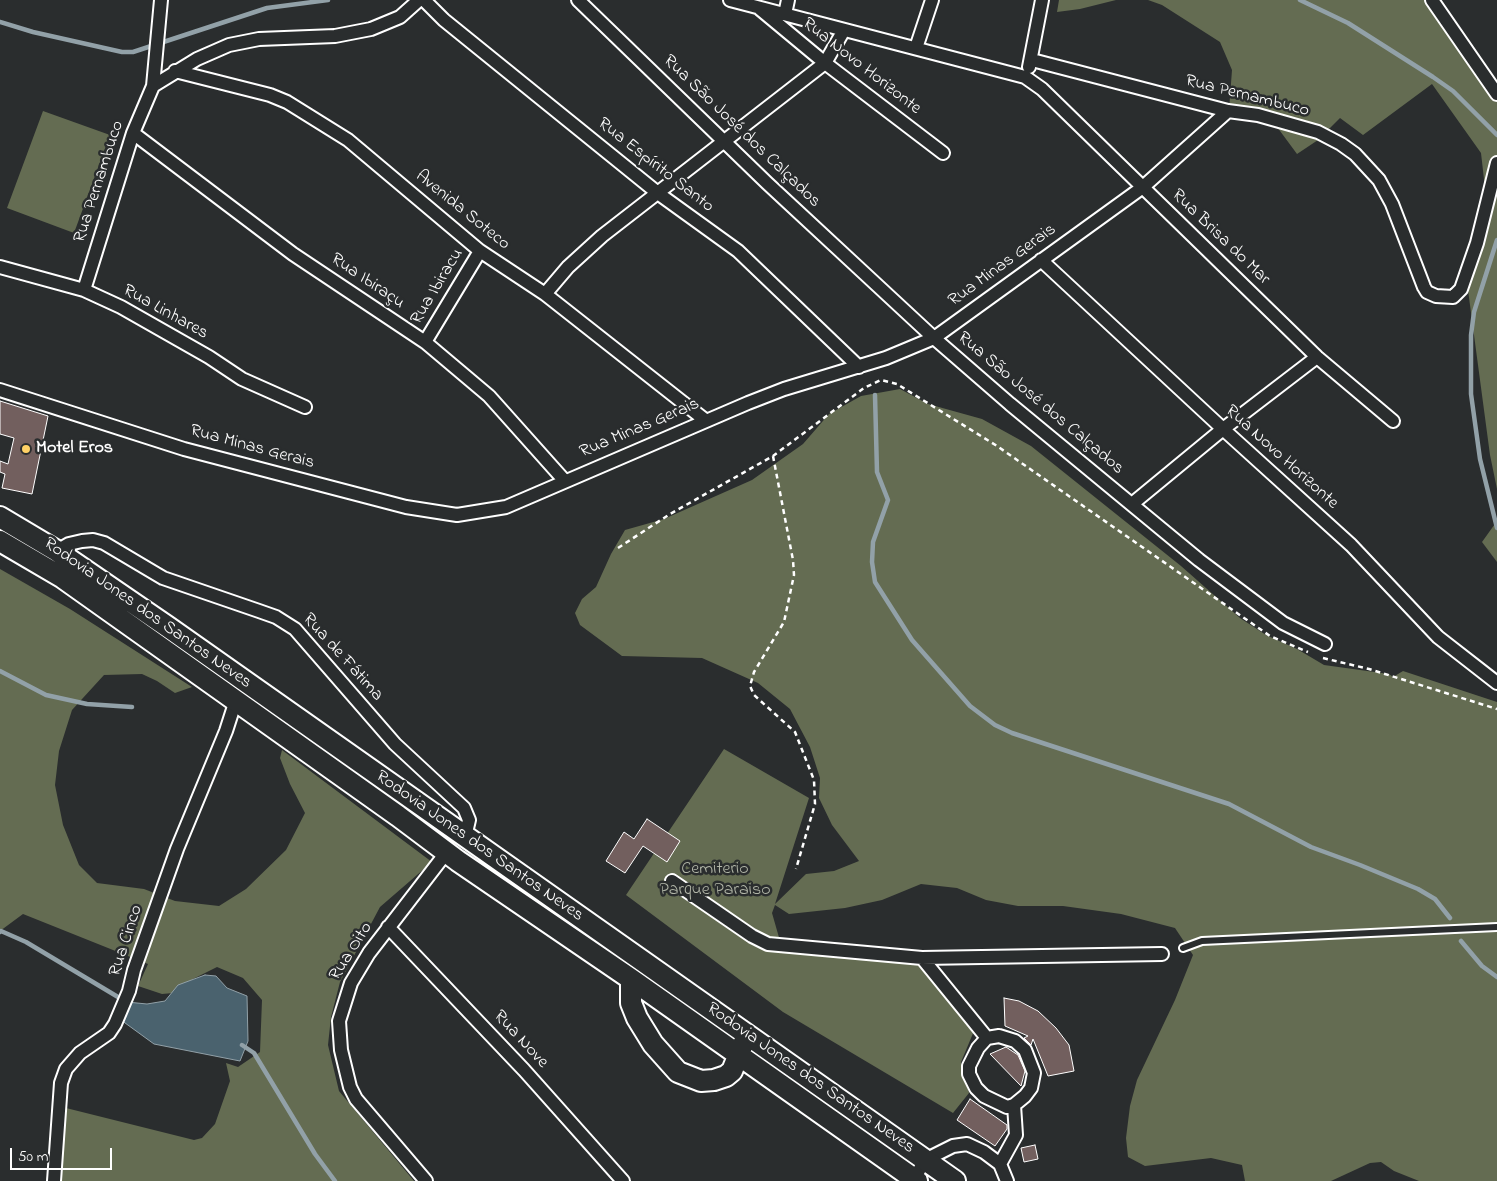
<!DOCTYPE html>
<html>
<head>
<meta charset="utf-8">
<style>
  body { margin:0 }
  #map { position:relative; width:1497px; height:1181px; overflow:hidden; background:#2a2d2e; font-family:"Indie Flower",sans-serif }
  canvas { display:block }
  .scale { position:absolute; left:10px; top:1148px; width:102px; height:22px; box-sizing:border-box; border:2px solid #fff; border-top:0; padding-left:6px; font-size:15px; line-height:18px; white-space:nowrap; color:#fff; -webkit-text-stroke:4px #2a2d2e; paint-order:stroke }
</style>
</head>
<body>
<div id="map">
<canvas width="1497" height="1181"></canvas>
<div class="scale">50 m</div>
</div>
<script>
const context = document.querySelector('canvas').getContext('2d');
context.lineJoin = 'round';
function fillPath(path, color) { context.fillStyle = color; context.fill(path, 'evenodd'); }
const shape = rows => new Path2D(rows.map(r => 'M' + r).join(''));
function stroke(path, color, width, dash) { context.strokeStyle = color; context.lineWidth = width; context.lineCap = dash ? 'butt' : 'round'; context.setLineDash(dash || []); context.stroke(path); }
function write(font, color, halo, rows, align = 'center') {
  context.font = font + ' "Indie Flower",sans-serif'; context.lineWidth = 5; context.setLineDash([]); context.textBaseline = 'middle'; context.strokeStyle = halo; context.fillStyle = color; for (const [text, x, y, turn = 0] of rows) {
    context.save(); context.translate(x, y); context.rotate((+turn || 0) * Math.PI / 180); context.textAlign = isNaN(turn) ? turn : align; if (halo) context.strokeText(text, 0, 0); context.fillText(text, 0, 0); context.restore();
  }
}
const green = shape([
  [1059,0,1116,0,1080,9,1057,12],
  [1148,0,1432,0,1497,94,1497,489,1490,455,1468,290,1484,237,1485,188,1481,153,1432,84,1363,135,1340,118,1318,140,1297,154,1269,116,1229,110,1232,70,1220,42,1162,5],
  [43,111,110,135,74,233,7,208],
  [900,389,928,404,982,419,1031,446,1181,566,1240,618,1266,635,1297,649,1324,665,1389,674,1393,677,1403,671,1497,702,1497,1181,1419,1181,1394,1171,1381,1162,1370,1163,1331,1181,1245,1181,1242,1165,1211,1158,1145,1166,1128,1157,1126,1138,1130,1106,1137,1080,1175,1000,1193,955,1175,928,1121,914,1063,906,1018,906,986,900,957,888,921,884,882,900,845,908,789,914,775,905,772,913,782,948,915,959,974,1031,961,1062,969,1093,953,1113,783,1012,626,895,724,749,809,798,775,904,806,874,834,871,859,861,832,825,819,798,820,778,810,747,790,709,758,683,702,658,622,656,580,625,575,613,582,599,596,587,611,554,625,530,664,519,752,480,803,444,829,414,861,396],
  [1497,521,1497,562,1482,542],
  [0,569,70,609,192,687,175,693,157,681,142,674,104,675,72,710,59,751,55,785,63,825,79,865,97,883,144,889,175,901,219,906,246,889,286,850,305,813,290,784,280,758,282,750,432,862,380,907,340,982,331,1017,328,1045,339,1091,414,1181,46,1181,62,1107,194,1140,202,1138,215,1124,230,1081,226,1063,238,1067,260,1052,262,1000,243,978,217,967,193,979,173,993,162,994,138,986,148,964,23,914,0,931]
]);
const water = shape([
  [205,975,216,976,227,988,247,996,248,1041,240,1061,154,1044,121,1020,127,1002,147,1004,165,1001,178,985,205,975]
]);
const stream = shape([
  [1300,0,1348,23,1433,77,1453,91,1497,135],
  [0,22,33,32,122,52,133,52,267,8,328,0],
  [1497,240,1474,312,1471,335,1471,394,1480,459,1497,528],
  [875,395,877,472,888,500,873,542,872,562,875,582,912,640,970,706,995,725,1012,733,1229,804,1311,847,1360,865,1418,889,1435,899,1450,918],
  [0,671,46,695,87,704,132,707],
  [0,932,1,931,26,942,123,1000],
  [1461,941,1482,966,1497,977],
  [242,1045,254,1053,315,1154,335,1181]
]);
const building = shape([
  [0,401,48,416,32,494,2,488,5,474,0,472,0,461,8,464,14,438,0,434,0,401],
  [647,819,680,841,667,862,643,846,625,873,606,861,624,832,634,839,647,819],
  [1004,998,1019,1001,1038,1011,1056,1028,1069,1045,1074,1071,1048,1076,1033,1039,1031,1045,1024,1038,1028,1036,1005,1026,1004,998],
  [1006,1047,1018,1055,1025,1071,1021,1086,990,1054,1006,1047],
  [970,1099,1007,1125,1007,1129,995,1146,957,1120,970,1099],
  [1035,1145,1038,1159,1024,1162,1021,1148,1035,1145]
]);
const path = shape([
  [773,456,793,560,794,575,784,622,754,672,750,686,754,695,795,732,814,780,815,804,796,869],
  [618,548,670,514,773,456,864,388,881,380,897,384,997,446,1270,636,1308,652],
  [1323,658,1369,669,1497,709]
]);
const service = shape([
  [1183,948,1202,941,1497,927]
]);
const minor = shape([
  [424,0,444,20,659,194,738,251,859,367],
  [578,0,767,183,934,338,1010,404,1199,560,1283,623,1325,644],
  [730,0,1025,77,1042,89,1317,357,1393,421],
  [1432,0,1497,94],
  [760,9,825,63,943,153],
  [785,14,788,0],
  [916,48,932,0],
  [1032,60,1228,111,1258,115,1318,132,1341,144,1355,154,1379,180,1392,204,1424,287,1427,292,1436,296,1453,297,1461,289,1477,243,1497,163],
  [1029,67,1042,0],
  [175,71,270,95,287,102,348,140,480,251,545,294,705,420],
  [153,86,197,59,229,45,259,39,335,36,371,29,400,17,419,0],
  [133,133,293,254,425,342,489,396,564,480],
  [1041,260,1223,429,1351,545,1438,637,1497,683],
  [0,267,84,290,121,307,209,357,242,379,305,407],
  [84,290,133,133,153,86,161,0],
  [545,294,568,267,602,236,825,63,844,30],
  [425,342,480,251],
  [0,390,184,449,406,507,457,515,506,507,748,403,784,389,886,358,934,338,1143,187,1228,111],
  [1132,504,1223,429,1317,357],
  [57,551,69,544,82,541,93,540,104,543,163,578,259,611,276,617,295,629,395,744,464,808,469,820,465,837],
  [672,881,752,936,768,944,922,958,1162,954],
  [388,927,524,1070,623,1181],
  [922,958,987,1038],
  [999,1036,1015,1041,1025,1050,1034,1073,1031,1088,1025,1096,1014,1105,1007,1107,984,1096,976,1088,969,1074,969,1066,978,1048,987,1038,999,1036],
  [1000,1164,1016,1135,1014,1105],
  [54,1181,61,1083,66,1069,80,1053,109,1033,115,1024,129,991,134,970,177,849,226,731,236,700],
  [426,1181,356,1099,350,1087,341,1050,339,1021,351,983,369,953,446,853],
  [913,1181,925,1160,953,1146,967,1144,984,1152,1000,1164,1007,1181]
]);
const primary = shape([
  [0,517,57,551,168,627,955,1181],
  [0,541,63,578,398,816,458,861,631,979,917,1181],
  [631,979,631,1003,637,1018,653,1044,678,1072,701,1081,714,1080,726,1076,732,1071,743,1044]
]);
const markers = [
  [26,449,5,"#ffd166"]
];
const streetNames = [
  ["Rua Novo Horizonte",861,67,38],
  ["Rua Pernambuco",1247,97,14],
  ["Rua São José dos Calçados",741,132,44],
  ["Rua Espírito Santo",655,166,38],
  ["Rua Pernambuco",100,182,-72],
  ["Avenida Soteco",462,211,39],
  ["Rua Brisa do Mar",1220,238,44],
  ["Rua Minas Gerais",1003,266,-36],
  ["Rua Ibiraçu",367,282,34],
  ["Rua Ibiracu",438,287,-59],
  ["Rua Linhares",165,313,29],
  ["Rua São José dos Calçados",1040,404,40],
  ["Rua Minas Gerais",640,429,-23],
  ["Rua Minas Gerais",252,448,15],
  ["Rua Novo Horizonte",1281,458,42],
  ["Rodovia Jones dos Santos Neves",147,614,35],
  ["Rua de Fátima",342,658,48],
  ["Rodovia Jones dos Santos Neves",479,847,35],
  ["Rua Cinco",127,941,-72],
  ["Rua Oito",352,952,-58],
  ["Rua Nove",520,1040,47],
  ["Rodovia Jones dos Santos Neves",810,1079,35]
];
const poiNames = [
  ["Motel Eros",36,449]
];
const parkNames = [
  ["Cemiterio",715,870],
  ["Parque Paraiso",715,891]
];
fillPath(green, '#646c52');
fillPath(water, '#4a626e');
stroke(water, '#92a1a8', 1);
stroke(stream, '#92a1a8', 4.5);
fillPath(building, '#725f5e');
stroke(building, '#fff', 1);
stroke(service, '#fff', 10);
stroke(minor, '#fff', 16);
stroke(primary, '#fff', 24);
stroke(path, '#fff', 2.5, [5, 4]);
stroke(service, '#2a2d2e', 6);
stroke(minor, '#2a2d2e', 12);
stroke(primary, '#2a2d2e', 20);
for (const [x, y, r, color] of markers) { const dot = new Path2D(); dot.arc(x, y, r, 0, 2 * Math.PI); context.fillStyle = color; context.fill(dot); stroke(dot, '#2a2d2e', 2); }
write('18px', '#fff', '#2a2d2e', streetNames);
write('bold 18px', '#fff', '#2a2d2e', poiNames, 'left');
write('18px', '#b2b6a8', '#2a2d2e', parkNames);
</script>
</body>
</html>
